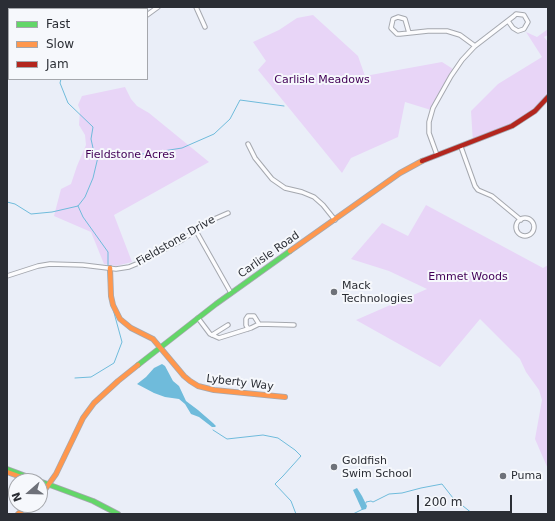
<!DOCTYPE html>
<html>
<head>
<meta charset="utf-8">
<style>
  body { margin:0 }
  #map { position:relative; width:555px; height:521px; overflow:hidden; background:#eaeef8; font-family:"DejaVu Sans",sans-serif }
  canvas { display:block }
  .frame { position:absolute; inset:0; border:8px solid #2b2e35; pointer-events:none }
  .legend { position:absolute; left:8px; top:8px; width:140px; height:72px; box-sizing:border-box; background:#f6f8fc; border:1px solid #a5a7ac; margin:0; padding:5px 7px; list-style:none; font-size:12px; color:#2b2e35 }
  .legend li { display:flex; align-items:center; gap:8px; height:20px }
  .legend b { width:20px; border:1px solid #a5a7ac }
  .north { position:absolute; left:8px; top:473px; width:40px; height:40px; box-sizing:border-box; background:#f6f8fc; border:1px solid #a5a7ac; border-radius:50%; rotate:250deg; font-size:11px; font-weight:700; line-height:16px; text-align:center; color:#2b2e35 }
  .north::after { content:''; display:block; margin:auto; width:14px; height:18px; background:#6e7179; clip-path:polygon(50% 0,100% 100%,50% 72%,0 100%) }
  .scale { position:absolute; left:417px; top:495px; width:95px; height:18px; box-sizing:border-box; border:2px solid #2b2e35; border-top:0; padding-left:5px; font-size:12px; line-height:14px; white-space:nowrap; color:#2b2e35; -webkit-text-stroke:3px #f6f8fc; paint-order:stroke }
</style>
</head>
<body>
<div id="map">
<canvas width="555" height="521"></canvas>
<div class="frame"></div>
<ul class="legend">
<li><b style="height:5px;background:#63d668"></b>Fast</li>
<li><b style="height:5px;background:#ff974d"></b>Slow</li>
<li><b style="height:5px;background:#b3261e"></b>Jam</li>
</ul>
<div class="north">N</div>
<div class="scale">200 m</div>
</div>
<script>
const context = document.querySelector('canvas').getContext('2d');
context.lineJoin = 'round';
function fillPath(path, color) { context.fillStyle = color; context.fill(path, 'evenodd'); }
const shape = rows => new Path2D(rows.map(r => 'M' + r).join(''));
function stroke(path, color, width, dash) { context.strokeStyle = color; context.lineWidth = width; context.lineCap = dash ? 'butt' : 'round'; context.setLineDash(dash || []); context.stroke(path); }
function write(font, color, halo, rows, align = 'center') {
  context.font = font + ' "DejaVu Sans",sans-serif'; context.lineWidth = 4; context.setLineDash([]); context.textBaseline = 'middle'; context.strokeStyle = halo; context.fillStyle = color; for (const [text, x, y, turn = 0] of rows) {
    context.save(); context.translate(x, y); context.rotate((+turn || 0) * Math.PI / 180); context.textAlign = isNaN(turn) ? turn : align; if (halo) context.strokeText(text, 0, 0); context.fillText(text, 0, 0); context.restore();
  }
}
const green = shape([
  [313,15,358,56,365,76,442,62,453,69,431,110,405,102,398,137,351,158,342,173,258,70,266,61,253,42,279,30,297,18],
  [548,29,548,35,544,37,548,42,548,95,528,117,473,143,471,111,498,84,542,57,526,32,537,37],
  [125,87,131,99,137,106,149,113,209,162,114,215,132,262,116,266,104,264,91,232,54,216,61,189,71,184,77,166,86,145,85,135,79,125,80,110,78,105,82,96],
  [426,205,543,268,548,265,548,469,535,439,542,400,539,390,526,372,520,359,480,319,440,367,356,320,427,289,389,271,351,259,382,223,408,236]
]);
const water = shape([
  [162,364,165,366,173,381,179,386,186,401,198,410,213,423,216,426,215,427,212,427,199,417,191,414,185,404,179,399,165,397,154,393,137,384,146,377,154,368],
  [357,488,362,496,367,506,366,509,362,510,353,490]
]);
const stream = shape([
  [52,7,52,9],
  [96,152,144,154,182,148,214,134,230,119,240,100,284,106],
  [7,202,15,204,31,214,52,212,78,206,85,197,93,178,98,157,93,148,91,139,93,127,68,103,60,83,61,79],
  [78,206,83,217,108,252,108,267],
  [108,270,109,295],
  [75,378,91,377,114,363,122,342,113,309],
  [213,430,227,439,263,435,278,438,295,450,301,456,283,476,275,484,291,501,296,514],
  [366,503,366,502,371,501,373,502,389,494,402,493,421,488,442,484,453,498,473,514],
  [353,514,363,509]
]);
const street = shape([
  [117,7,119,9],
  [196,7,205,27],
  [7,13,9,15],
  [147,15,158,7],
  [7,23,9,21],
  [409,33,405,19,398,17,393,19,391,28,397,34,400,34,428,31,447,31,460,35,475,46],
  [248,144,255,158,272,179,285,188,302,192,314,197,323,205,335,220],
  [461,147,475,186,478,190,492,196,521,220],
  [437,155,429,133,429,122,433,108,451,76,462,60,475,46,514,16,516,14,524,15,528,22,524,29,518,31,513,28,508,21],
  '516 227a9 9 0 1 1 18 0a9 9 0 1 1-18 0Z',
  [196,231,231,293],
  [7,276,38,266,50,264,83,265,116,269,129,267,141,262,182,240,212,220,228,213],
  [198,318,210,334,219,338,251,328,259,324,294,325],
  [248,329,246,325,246,319,248,316,254,316,259,324],
  [212,335,228,325]
]);
const fast = shape([
  [138,365,216,304,290,251],
  [7,469,93,501,118,514],
  [23,509,25,505]
]);
const slow = shape([
  [290,251,400,173,422,161],
  [110,268,111,296,113,305,120,319,131,328,153,339,184,376,190,381,198,386,214,390,285,397],
  [7,472,29,480],
  [40,494,44,491,56,474,83,418,94,403,118,381,138,365],
  [18,514,26,507]
]);
const jam = shape([
  [422,161,512,126,535,111,548,97]
]);
const markers = [
  [334,292,4,"#6e7179"],
  [334,467,4,"#6e7179"],
  [503,476,4,"#6e7179"]
];
const parkNames = [
  ["Carlisle Meadows",322,80],
  ["Fieldstone Acres",130,155],
  ["Emmet Woods",468,277]
];
const streetNames = [
  ["Fieldstone Drive",176,241,-30],
  ["Carlisle Road",269,255,-35],
  ["Lyberty Way",240,383,7]
];
const poiNames = [
  ["Mack",342,286],
  ["Technologies",342,299],
  ["Goldfish",342,461],
  ["Swim School",342,474],
  ["Puma",511,476]
];
fillPath(green, '#e8d5f7');
fillPath(water, '#6fbbdb');
stroke(stream, '#6fbbdb', 1);
stroke(street, '#a5a8af', 5.5);
stroke(fast, '#a5a8af', 6);
stroke(slow, '#a5a8af', 6);
stroke(jam, '#a5a8af', 6);
stroke(street, '#fcfcfe', 3.5);
stroke(fast, '#63d668', 4.5);
stroke(slow, '#ff974d', 4.5);
stroke(jam, '#b3261e', 4.5);
for (const [x, y, r, color] of markers) { const dot = new Path2D(); dot.arc(x, y, r, 0, 2 * Math.PI); context.fillStyle = color; context.fill(dot); stroke(dot, '#f6f8fc', 1.5); }
write('11px', '#420057', '#f6f8fc', parkNames);
write('11px', '#2b2e35', '#f6f8fc', streetNames);
write('11px', '#2b2e35', '#f6f8fc', poiNames, 'left');
</script>
</body>
</html>
